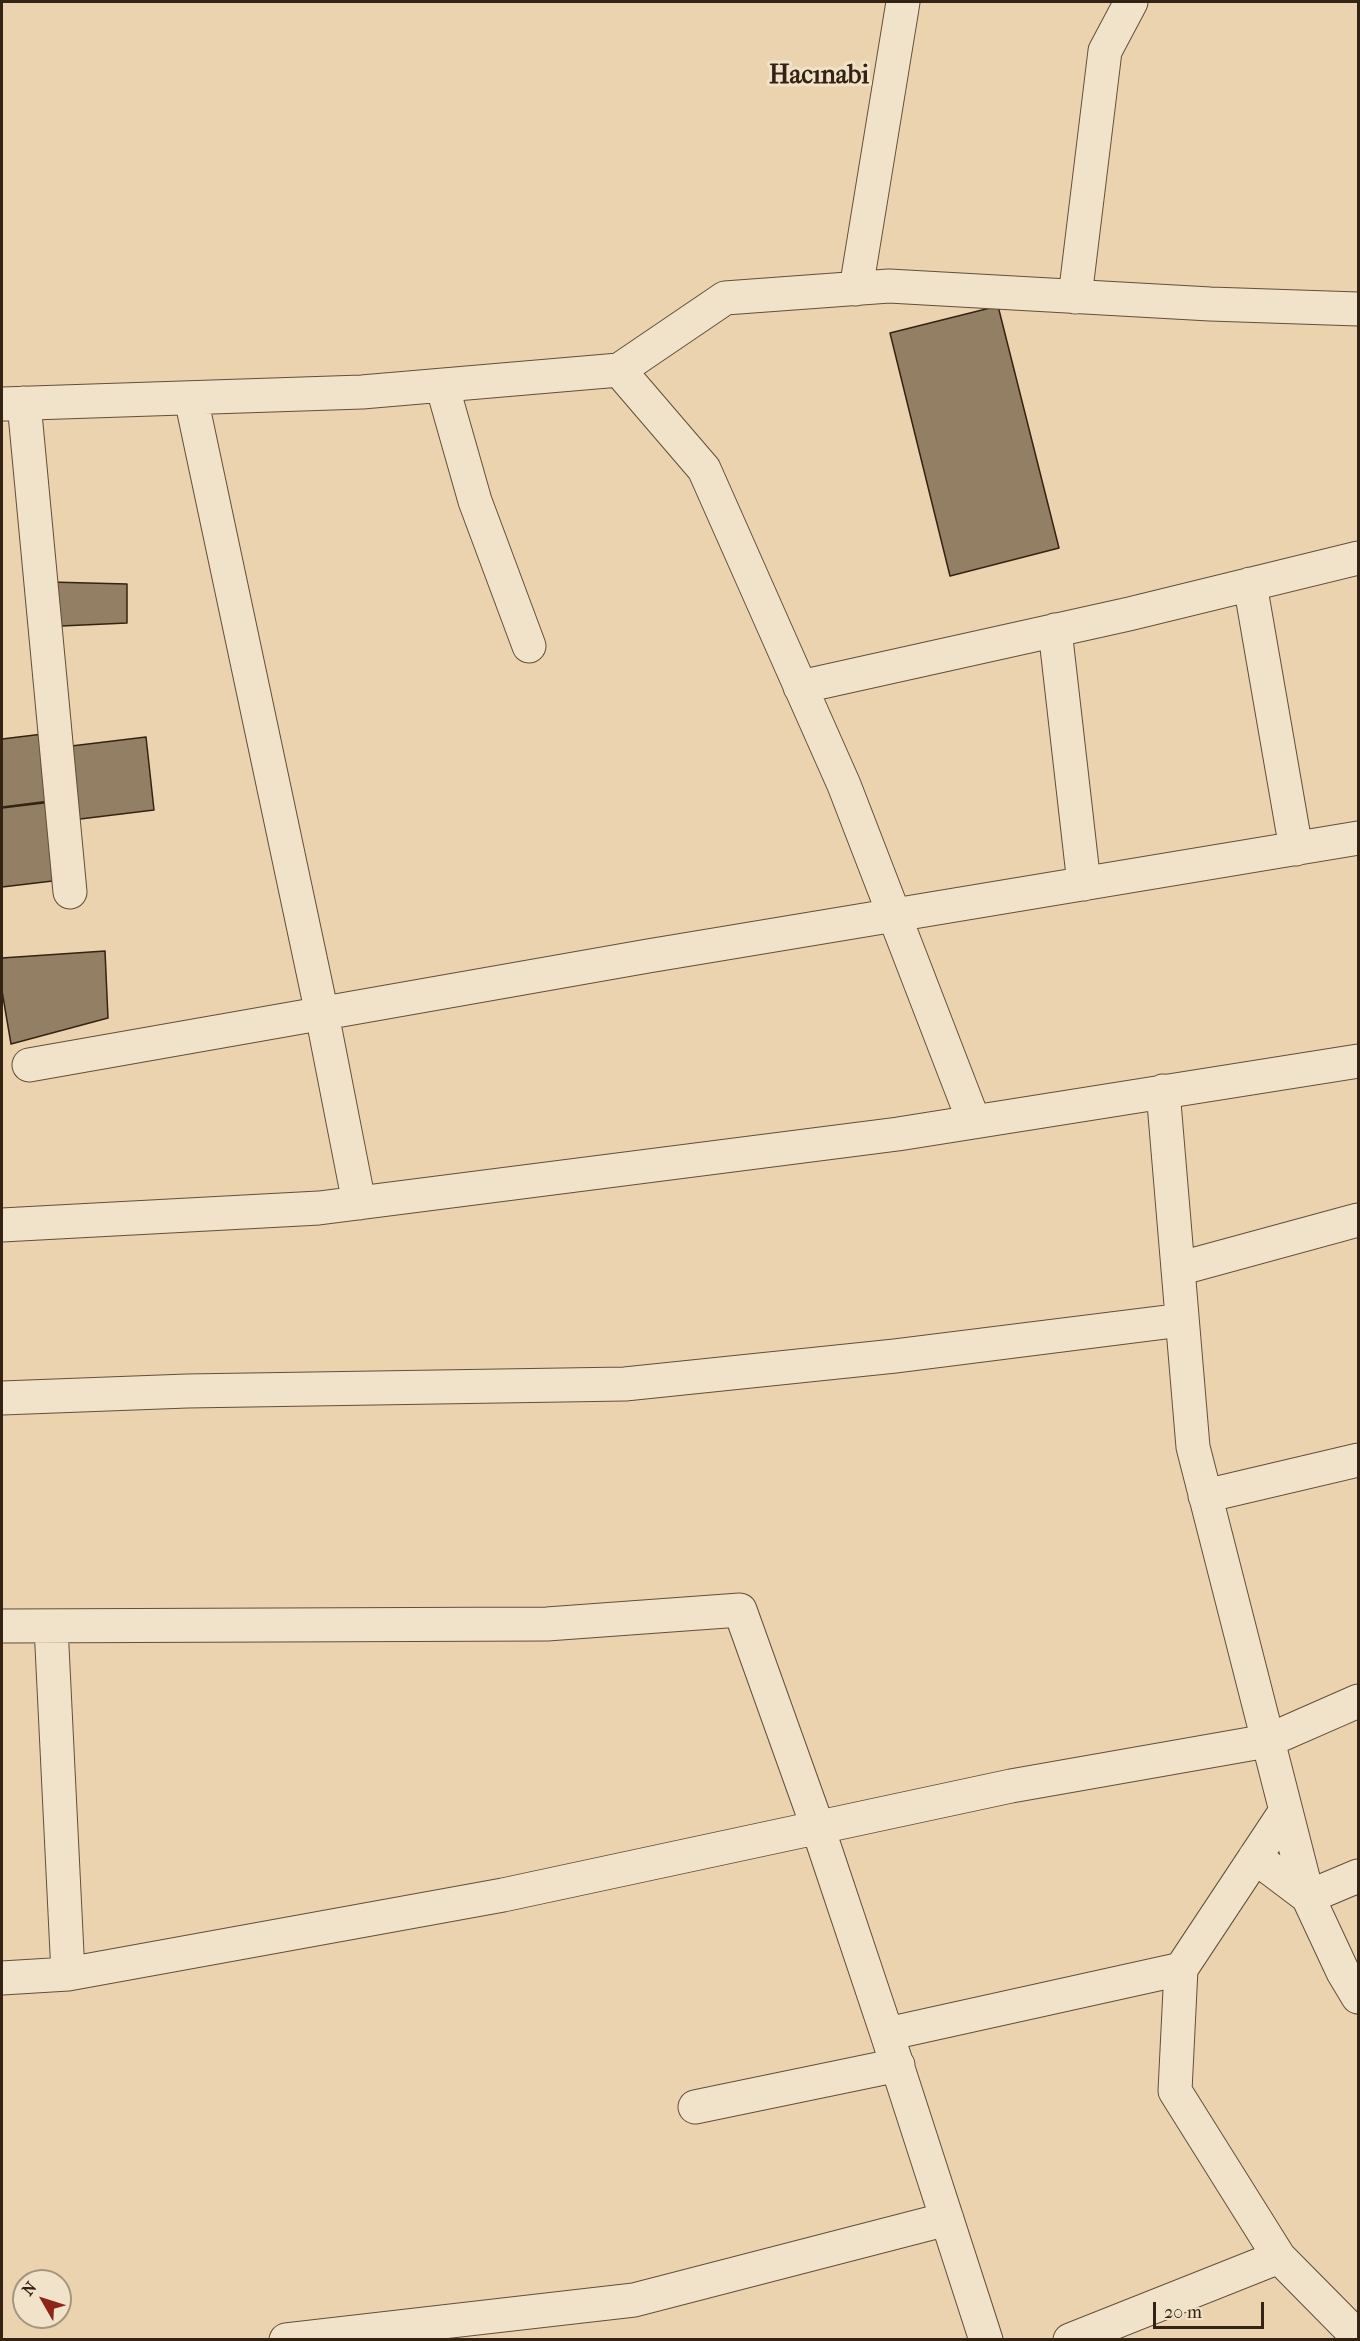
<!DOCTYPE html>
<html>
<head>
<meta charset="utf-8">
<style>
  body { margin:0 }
  #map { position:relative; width:1360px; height:2341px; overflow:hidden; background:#ead3ae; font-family:"IM FELL French Canon",serif }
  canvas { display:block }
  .frame { position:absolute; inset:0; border:3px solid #342313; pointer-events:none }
  .north { position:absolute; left:12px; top:2269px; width:60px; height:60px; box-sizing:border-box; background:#f1e2ca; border:2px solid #a59681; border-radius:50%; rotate:309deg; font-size:16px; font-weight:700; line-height:24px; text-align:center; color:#342313 }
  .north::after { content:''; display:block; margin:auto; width:21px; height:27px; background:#8f2418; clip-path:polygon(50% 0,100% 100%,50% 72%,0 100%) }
  .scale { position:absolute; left:1153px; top:2302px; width:111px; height:27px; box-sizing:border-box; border:3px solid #342313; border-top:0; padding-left:8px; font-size:18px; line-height:21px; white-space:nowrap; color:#342313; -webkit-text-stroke:4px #f1e2ca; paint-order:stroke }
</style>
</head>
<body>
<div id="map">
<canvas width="1360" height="2341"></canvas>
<div class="frame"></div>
<div class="north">N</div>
<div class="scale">20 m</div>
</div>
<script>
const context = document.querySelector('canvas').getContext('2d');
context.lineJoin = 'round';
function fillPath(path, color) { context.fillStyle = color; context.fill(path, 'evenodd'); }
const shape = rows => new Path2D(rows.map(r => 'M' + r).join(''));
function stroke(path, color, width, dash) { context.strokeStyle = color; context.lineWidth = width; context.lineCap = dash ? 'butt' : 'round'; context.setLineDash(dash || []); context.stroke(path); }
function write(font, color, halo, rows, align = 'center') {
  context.font = font + ' "IM FELL French Canon",serif'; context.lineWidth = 6; context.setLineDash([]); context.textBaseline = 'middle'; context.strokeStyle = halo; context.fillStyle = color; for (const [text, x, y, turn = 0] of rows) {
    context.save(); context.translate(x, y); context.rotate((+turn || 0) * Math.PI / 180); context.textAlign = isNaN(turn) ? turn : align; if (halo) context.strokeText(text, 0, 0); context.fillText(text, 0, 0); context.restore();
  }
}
const building = shape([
  [998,306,1059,548,950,576,890,333,998,306],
  [50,582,127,584,127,623,61,626,50,582],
  [43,734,50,801,2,807,2,739,43,734],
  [146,737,154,810,72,820,63,747,146,737],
  [52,802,61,880,2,887,2,808,52,802],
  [105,951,108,1018,11,1044,2,991,2,958,105,951]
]);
const minor = shape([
  [856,289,903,2],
  [1075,297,1105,51,1131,2],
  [619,370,704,469,844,785,974,1122],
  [442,385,475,501,529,646],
  [191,398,322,1014,359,1203],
  [24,403,70,892],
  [2,404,362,392,619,370,725,298,889,286,1210,304,1358,309],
  [1250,584,1296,849],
  [1055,630,1084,884],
  [800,687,1129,614,1358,558],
  [29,1065,648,956,1358,838],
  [1163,1091,1193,1447,1308,1897,1358,1876],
  [2,1225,319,1208,898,1134,1358,1061],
  [1178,1269,1358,1220],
  [2,1398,187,1391,625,1384,895,1356,1182,1320],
  [1205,1496,1358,1460],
  [2,1626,547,1624,740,1610,818,1828,887,2034,986,2340],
  [51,1626,68,1974],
  [1285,1812,1181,1969,1175,2091,1279,2257,1358,2337],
  [1255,1857,1308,1897,1343,1972,1358,1997],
  [2,1978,68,1974,503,1895,1011,1786,1267,1741,1358,1701],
  [887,2034,1181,1969],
  [695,2107,898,2065],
  [286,2340,634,2300,947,2219],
  [1070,2340,1279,2257]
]);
const districtNames = [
  ["Hacınabi",819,77]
];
fillPath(building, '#937f64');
stroke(building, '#342313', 1.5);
stroke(minor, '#624f3a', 35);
stroke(minor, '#f1e2ca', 33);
write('bold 26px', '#342313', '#f1e2ca', districtNames);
</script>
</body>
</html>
